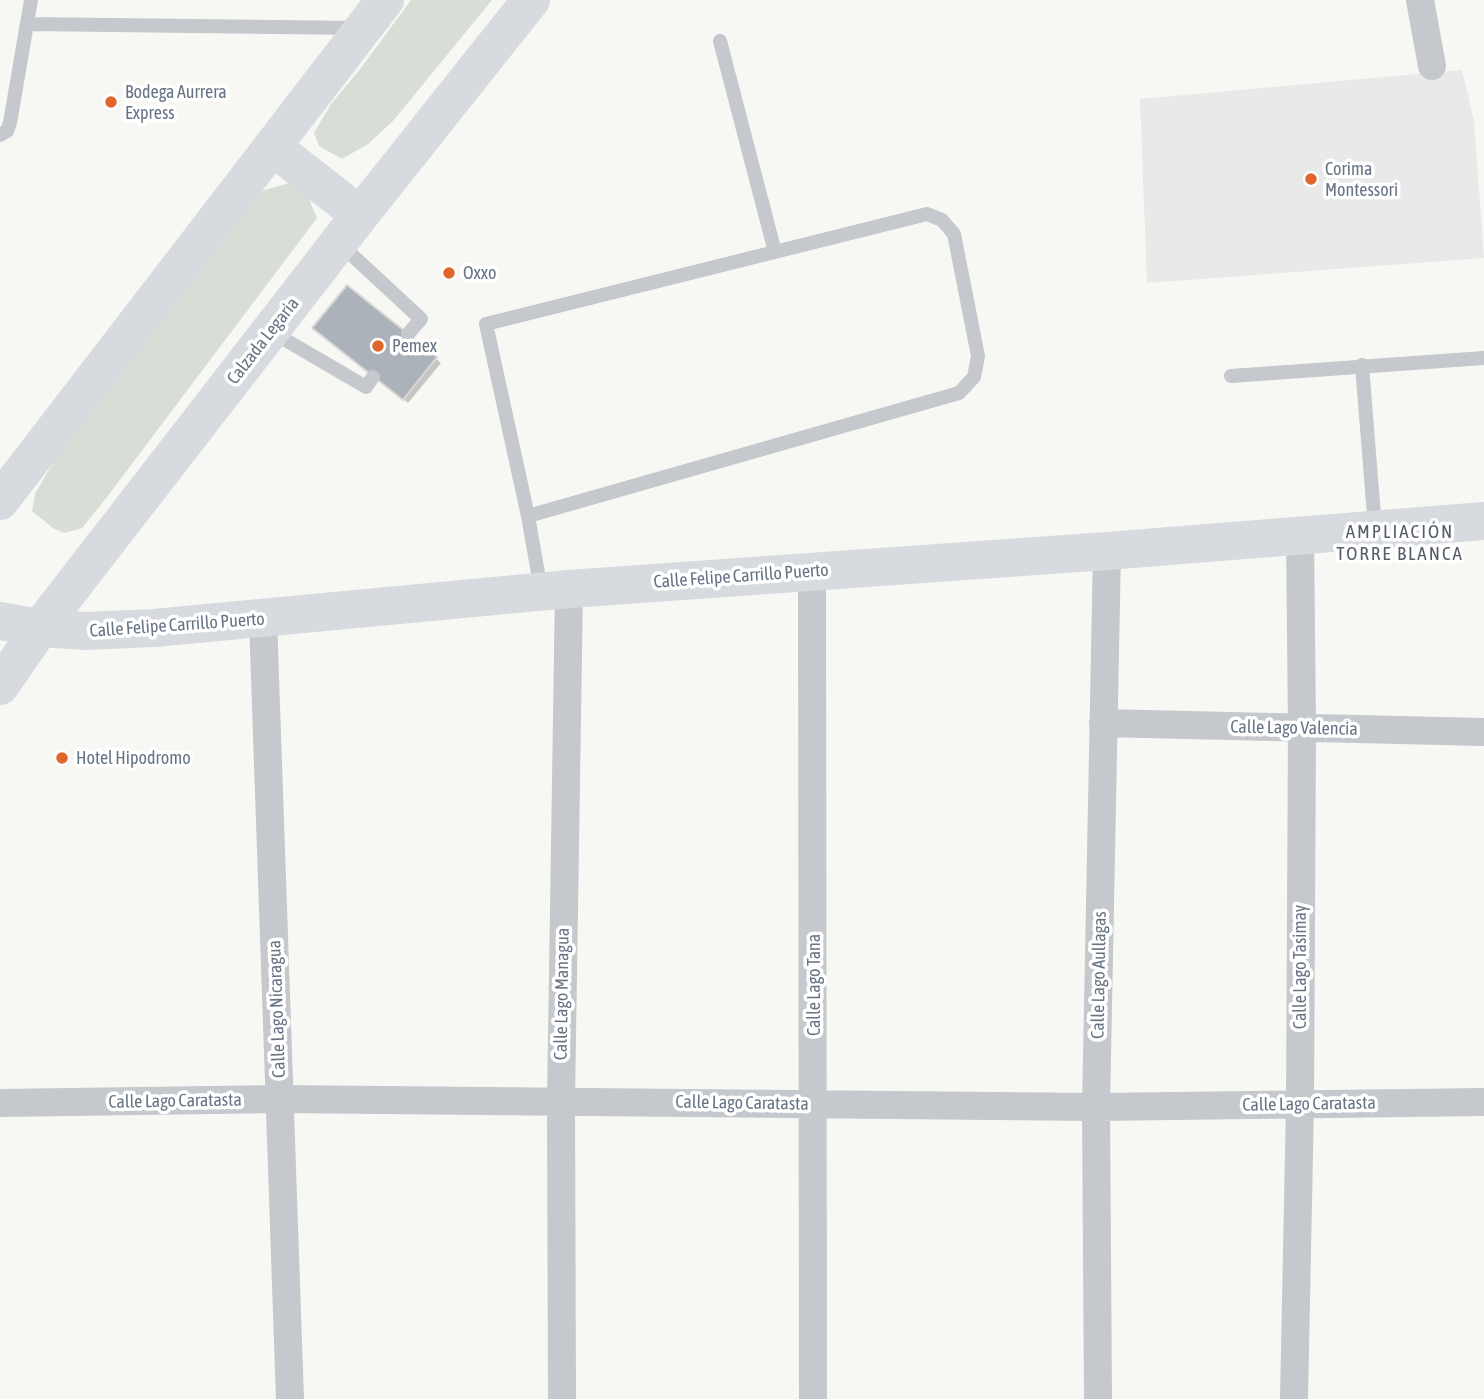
<!DOCTYPE html>
<html>
<head>
<meta charset="utf-8">
<style>
  body { margin:0 }
  canvas { display:block; background:#f7f7f4 }
</style>
</head>
<body>
<canvas width="1484" height="1399"></canvas>
<script>
const context = document.querySelector('canvas').getContext('2d');
context.lineJoin = 'round';
function fillPath(path, color) { context.fillStyle = color; context.fill(path, 'evenodd'); }
const shape = rows => new Path2D(rows.map(r => 'M' + r).join(''));
function stroke(path, color, width, dash) { context.strokeStyle = color; context.lineWidth = width; context.lineCap = dash ? 'butt' : 'round'; context.setLineDash(dash || []); context.stroke(path); }
function write(font, color, halo, rows, align = 'center') {
  context.font = font + ' "Asap Condensed",sans-serif'; context.lineWidth = 7; context.setLineDash([]); context.textBaseline = 'middle'; context.strokeStyle = halo; context.fillStyle = color; for (const [text, x, y, turn = 0] of rows) {
    context.save(); context.translate(x, y); context.rotate((+turn || 0) * Math.PI / 180); context.textAlign = isNaN(turn) ? turn : align; if (halo) context.strokeText(text, 0, 0); context.fillText(text, 0, 0); context.restore();
  }
}
const built = shape([
  [1462,70,1474,121,1484,258,1147,283,1140,99]
]);
const green = shape([
  [411,0,492,0,393,121,368,144,342,159,319,146,314,133,331,104,361,68],
  [293,182,308,197,317,218,107,497,82,528,64,533,53,528,32,511,35,494,54,461,254,193]
]);
const shadow = shape([
  [347,288,441,363,408,403,319,333]
]);
const building = shape([
  [347,285,437,357,403,400,312,328,347,285]
]);
const lane = shape([
  [28,24,359,28],
  [720,41,775,252],
  [0,135,7,131,10,123,31,0],
  [339,243,421,319,408,334],
  [272,332,366,387,373,377],
  [1362,365,1375,528],
  [1231,376,1484,358],
  [528,516,959,393,974,377,978,356,954,234,942,220,927,214,486,324,528,516,541,590]
]);
const street = shape([
  [1420,0,1432,66],
  [812,571,813,1399],
  [263,619,290,1399],
  [1103,723,1484,732],
  [0,1103,280,1099,1096,1107,1484,1102],
  [562,1399,561,1101,569,589],
  [1098,1399,1096,1107,1107,551],
  [1294,1399,1300,1104,1302,728,1300,535]
]);
const secondary = shape([
  [274,148,360,215],
  [0,501,385,0],
  [0,621,40,628,86,631,154,628,569,589,1107,551,1484,521],
  [0,686,40,628,360,215,531,0]
]);
const markers = [
  [111,102,7,"#e1662b"],
  [1311,179,7,"#e1662b"],
  [449,273,7,"#e1662b"],
  [378,346,7,"#e1662b"],
  [62,758,7,"#e1662b"]
];
const poiNames = [
  ["Bodega Aurrera",125,92],
  ["Express",125,113],
  ["Corima",1325,169],
  ["Montessori",1325,190],
  ["Oxxo",463,273],
  ["Pemex",392,346],
  ["Hotel Hipodromo",76,758]
];
const streetNames = [
  ["Calzada Legaria",263,341,-52],
  ["Calle Felipe Carrillo Puerto",741,576,-4],
  ["Calle Felipe Carrillo Puerto",177,625,-4],
  ["Calle Lago Valencia",1294,728,1],
  ["Calle Lago Tasimay",1300,967,-90],
  ["Calle Lago Aullagas",1099,975,-89],
  ["Calle Lago Tana",814,985,-90],
  ["Calle Lago Managua",562,994,-89],
  ["Calle Lago Nicaragua",277,1009,-92],
  ["Calle Lago Caratasta",175,1101,-1],
  ["Calle Lago Caratasta",742,1103,1],
  ["Calle Lago Caratasta",1309,1104,-1]
];
const neighbourhoodNames = [
  ["AMPLIACIÓN",1400,532],
  ["TORRE BLANCA",1400,554]
];
fillPath(built, '#e8e9e8');
fillPath(green, '#d8ded5');
fillPath(shadow, '#0003');
fillPath(building, '#acb2b9');
stroke(building, '#d9d9d7', 2);
stroke(lane, '#c5c8cc', 14);
stroke(street, '#c5c8cc', 28);
stroke(secondary, '#d7dadf', 38);
for (const [x, y, r, color] of markers) { const dot = new Path2D(); dot.arc(x, y, r, 0, 2 * Math.PI); context.fillStyle = color; context.fill(dot); stroke(dot, '#fff', 2.5); }
write('18px', '#677485', '#fff', poiNames, 'left');
write('18px', '#677485', '#fff', streetNames);
context.letterSpacing = '2px';
write('19px', '#545e6a', '#fff', neighbourhoodNames);
context.letterSpacing = '0px';
</script>
</body>
</html>
